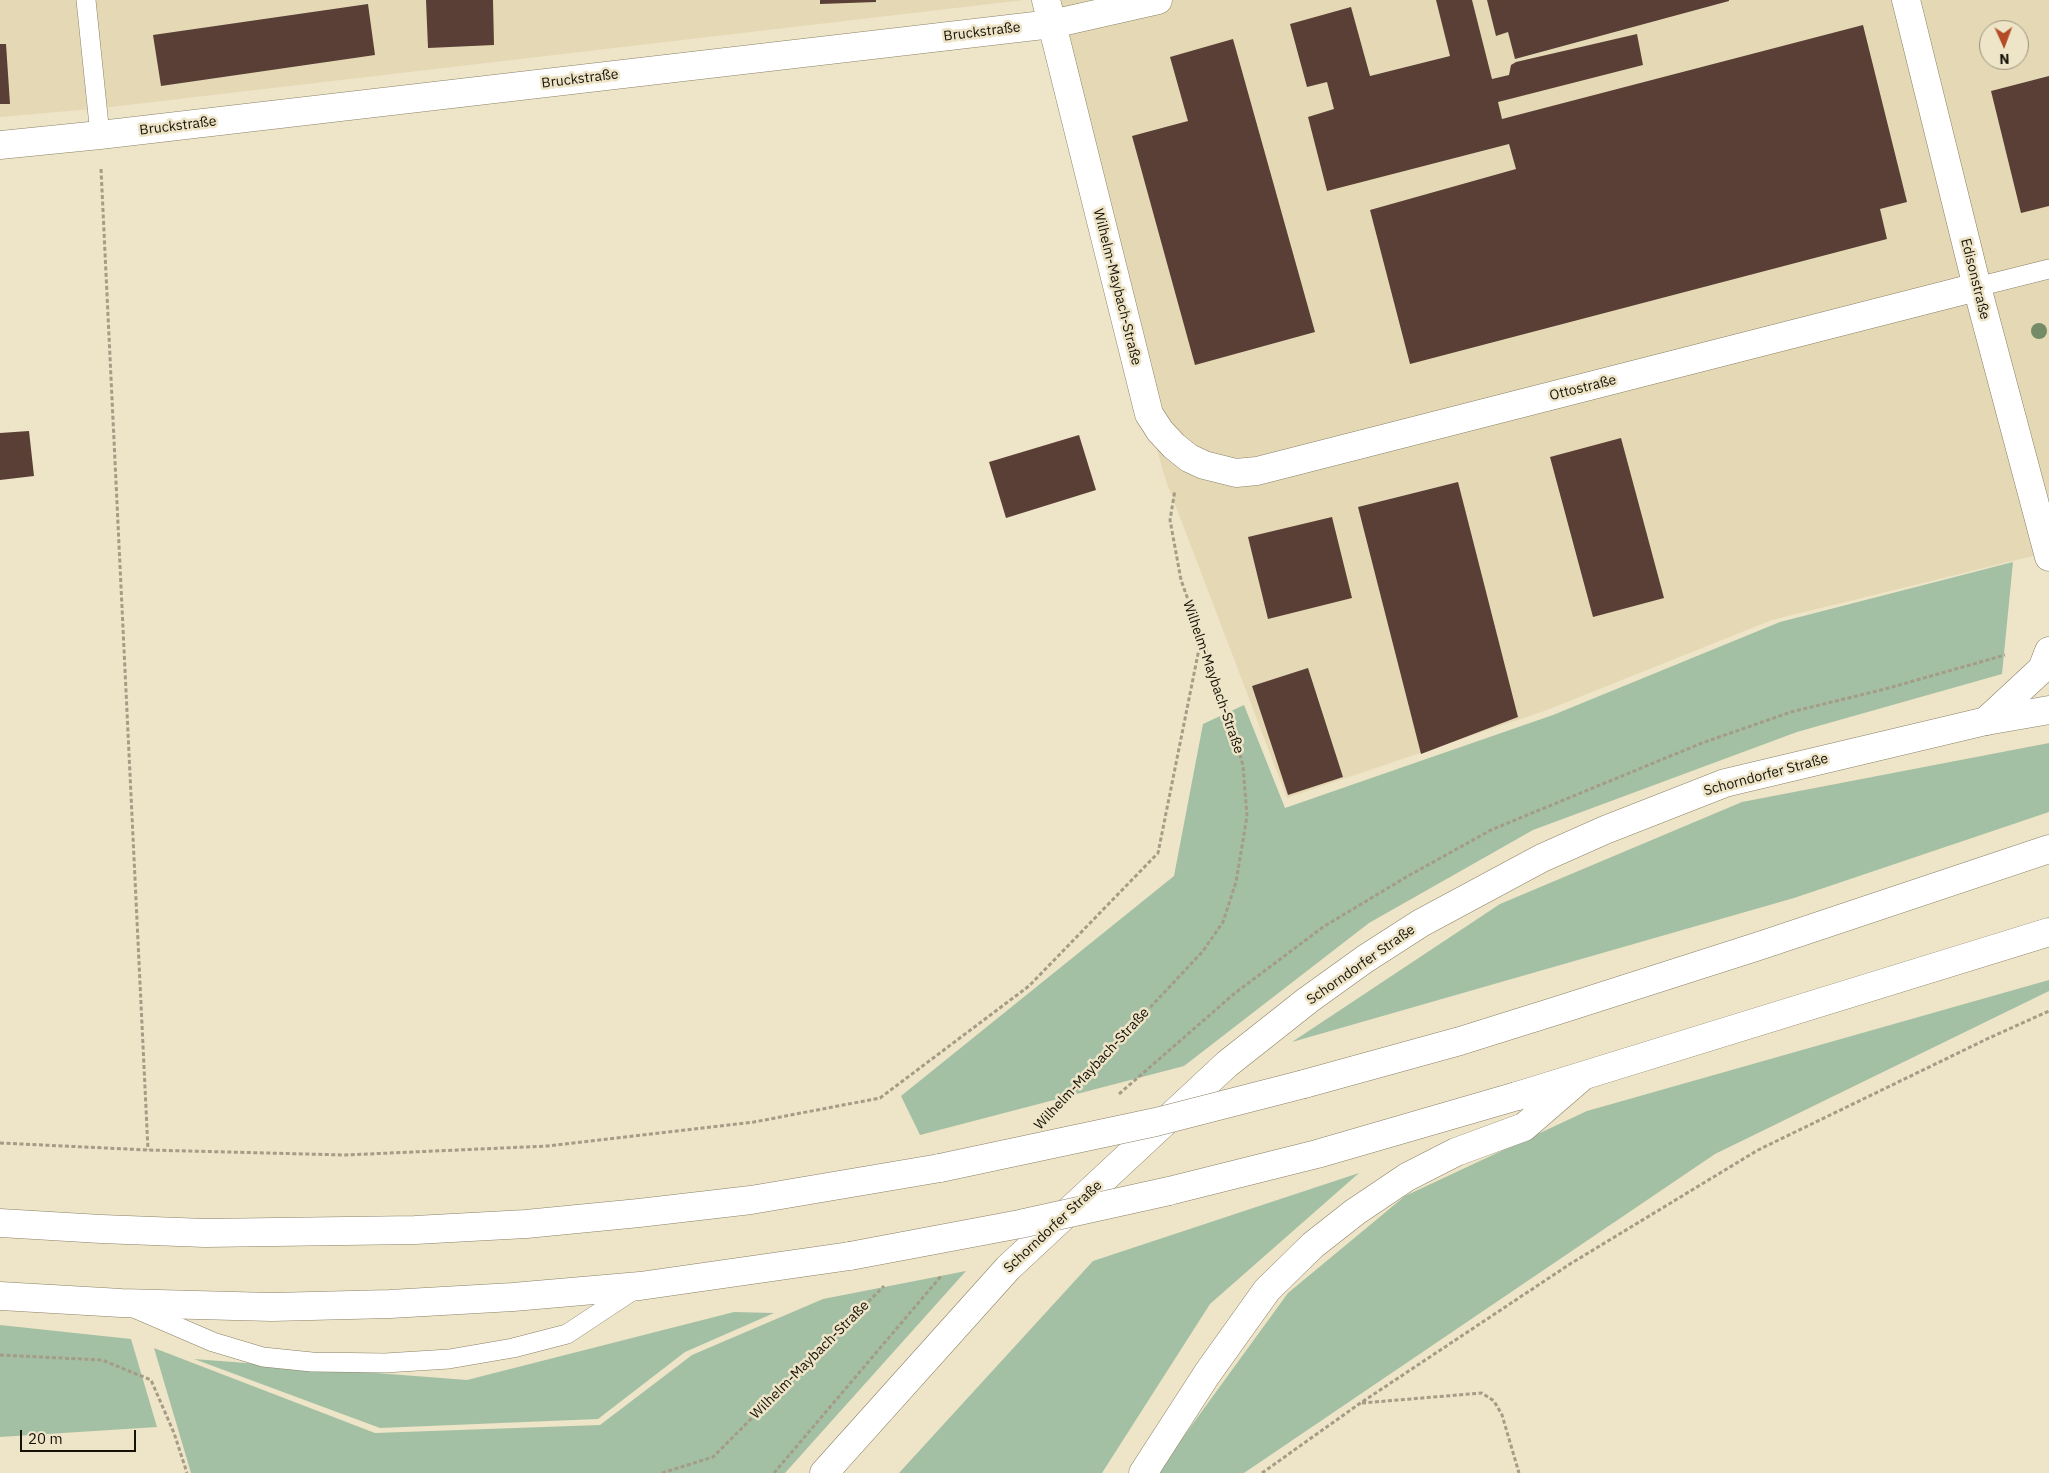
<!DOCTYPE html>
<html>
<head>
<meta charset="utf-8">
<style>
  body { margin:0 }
  #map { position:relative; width:2049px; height:1473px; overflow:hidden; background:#eee4c7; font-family:"IBM Plex Sans",sans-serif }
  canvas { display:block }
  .north { position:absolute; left:1979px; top:20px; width:50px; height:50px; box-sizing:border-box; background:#eee4c7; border:1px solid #98907b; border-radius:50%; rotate:178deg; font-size:14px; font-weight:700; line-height:20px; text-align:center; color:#161208 }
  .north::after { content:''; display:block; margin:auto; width:18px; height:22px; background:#b34c26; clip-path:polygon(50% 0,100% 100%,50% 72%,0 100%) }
  .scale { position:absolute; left:20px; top:1430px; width:116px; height:22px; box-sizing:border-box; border:2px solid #161208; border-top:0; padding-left:6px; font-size:15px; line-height:18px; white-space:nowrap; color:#161208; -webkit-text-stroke:4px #eee4c7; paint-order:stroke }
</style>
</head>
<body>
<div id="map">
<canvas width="2049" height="1473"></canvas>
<div class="north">N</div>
<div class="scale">20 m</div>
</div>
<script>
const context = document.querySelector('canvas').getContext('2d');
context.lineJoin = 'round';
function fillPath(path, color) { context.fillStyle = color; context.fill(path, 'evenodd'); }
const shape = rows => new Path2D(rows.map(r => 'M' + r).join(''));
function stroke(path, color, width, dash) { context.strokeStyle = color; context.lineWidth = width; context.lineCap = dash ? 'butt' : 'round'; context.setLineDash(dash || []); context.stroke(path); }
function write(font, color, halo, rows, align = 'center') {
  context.font = font + ' "IBM Plex Sans",sans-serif'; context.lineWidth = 5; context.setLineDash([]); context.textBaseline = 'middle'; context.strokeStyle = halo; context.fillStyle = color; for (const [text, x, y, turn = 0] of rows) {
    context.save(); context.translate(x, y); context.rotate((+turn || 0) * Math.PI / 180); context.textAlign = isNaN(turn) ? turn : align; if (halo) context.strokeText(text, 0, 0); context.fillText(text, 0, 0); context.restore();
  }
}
const built = shape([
  [0,0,1024,0,102,108,0,117],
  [1032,0,2049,0,2049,552,1772,620,1547,710,1287,798,1165,478],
  [1989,30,2019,30,2019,60,1989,60]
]);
const green = shape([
  [2013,562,2002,674,1797,732,1533,830,1369,923,1184,1066,920,1135,901,1096,1174,876,1203,724,1244,705,1285,808,1553,715,1780,622],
  [2049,743,2049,812,1794,898,1292,1042,1500,904,1742,802],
  [2049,980,2049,991,1715,1154,1244,1473,1157,1473,1288,1293,1405,1196,1587,1111],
  [1359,1173,1210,1304,1102,1473,899,1473,1093,1261],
  [966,1271,785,1473,191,1473,154,1348,375,1433,600,1425,692,1355,823,1299],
  [734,1312,774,1313,685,1352,598,1419,380,1428,194,1359,467,1380],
  [0,1325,131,1339,157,1427,0,1437]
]);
const building = shape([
  [426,0,493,0,494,45,428,48],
  [820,0,876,0,876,2,820,4],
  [1436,0,1472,0,1492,79,1509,75,1511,65,1516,62,1637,34,1643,65,1498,102,1502,119,1863,25,1907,202,1880,209,1887,239,1410,364,1370,210,1516,169,1509,144,1327,191,1308,117,1334,109,1327,82,1307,87,1290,24,1351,7,1370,76,1450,56],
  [1487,0,1729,0,1729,1,1515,59,1508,32,1496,36],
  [368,4,375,55,161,86,153,35],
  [1233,39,1315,332,1195,365,1132,136,1188,121,1170,57],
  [0,44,6,44,10,104,0,104],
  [2049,76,2049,206,2021,213,1991,91],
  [29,431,34,476,0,480,0,433],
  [1079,435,1096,490,1006,518,989,462],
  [1621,438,1664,598,1593,617,1550,457],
  [1458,482,1518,717,1421,754,1358,507],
  [1332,517,1352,598,1268,619,1248,537],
  [1308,668,1343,777,1288,795,1252,686]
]);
const path = shape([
  [101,169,148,1150],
  [1119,1094,1235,993,1323,927,1408,876,1491,830,1702,743,1791,712,1885,689,2005,655],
  [1057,1107,1203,951,1223,922,1236,882,1247,816,1243,766,1230,718,1181,580,1170,520,1175,490],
  [0,1143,148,1150,345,1155,548,1146,754,1122,880,1098,1029,986,1158,853,1201,639],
  [0,1355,102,1360,151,1380,174,1433,187,1473],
  [1362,1403,1482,1393,1494,1401,1502,1415,1519,1473],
  [662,1473,713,1457,884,1286],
  [774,1473,942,1275],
  [1262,1473,1359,1404,1570,1264,1758,1150,1989,1038,2049,1011]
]);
const service = shape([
  [86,0,100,135],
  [1977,287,2049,269],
  [134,1308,213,1342,263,1357,312,1362,385,1363,449,1359,513,1348,567,1334,635,1289]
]);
const minor = shape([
  [1046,0,1149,414,1160,431,1174,446,1189,458,1204,465,1236,473,1257,471,1977,287],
  [1906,0,1977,287,2049,557],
  [0,145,100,135,1052,24,1158,0],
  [1986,721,2042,669,2049,651]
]);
const secondary = shape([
  [1517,1096,2049,932],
  [824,1473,1008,1268,1227,1064,1308,1000,1365,959,1421,923,1542,858,1605,830,1725,783,1986,721,2049,710],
  [1143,1473,1207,1374,1267,1290,1313,1245,1355,1212,1407,1177,1456,1152,1524,1127,1583,1076]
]);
const trunk = shape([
  [1304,1084,1460,1041,1559,1010,1759,946,2049,849],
  [1169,1191,1317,1154,1517,1096],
  [0,1223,101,1229,205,1233,415,1230,526,1224,639,1213,751,1200,940,1168],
  [0,1296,121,1303,272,1307,390,1304,513,1297,640,1286,850,1256]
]);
const trunkBridge = shape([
  [940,1168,1156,1122,1304,1084],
  [850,1256,1020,1224,1169,1191]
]);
const trees = [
  [2039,331]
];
const streetNames = [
  ["Bruckstraße",982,32,-7],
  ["Bruckstraße",580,79,-7],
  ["Bruckstraße",178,126,-7],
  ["Edisonstraße",1975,279,76],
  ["Wilhelm-Maybach-Straße",1117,287,76],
  ["Ottostraße",1583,388,-14],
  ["Wilhelm-Maybach-Straße",1213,677,71],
  ["Schorndorfer Straße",1766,775,-15],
  ["Schorndorfer Straße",1361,965,-35],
  ["Wilhelm-Maybach-Straße",1092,1069,-47],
  ["Schorndorfer Straße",1053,1227,-43],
  ["Wilhelm-Maybach-Straße",810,1360,-45]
];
fillPath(built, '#e5d9b5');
fillPath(green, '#a3c0a4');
fillPath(building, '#593f36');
stroke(service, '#8a8166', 20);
stroke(minor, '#8a8166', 29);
stroke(secondary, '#8a8166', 29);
stroke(trunk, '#8a8166', 29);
stroke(path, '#a49c86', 3, [4, 2.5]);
stroke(service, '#fff', 19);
stroke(minor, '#fff', 28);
stroke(secondary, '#fff', 28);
stroke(trunk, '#fff', 28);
stroke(trunkBridge, '#8a8166', 29, []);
stroke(trunkBridge, '#fff', 28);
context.fillStyle = '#748b67';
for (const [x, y] of trees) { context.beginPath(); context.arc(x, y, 8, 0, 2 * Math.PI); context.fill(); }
write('14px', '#161208', '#eee4c7', streetNames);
</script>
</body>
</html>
